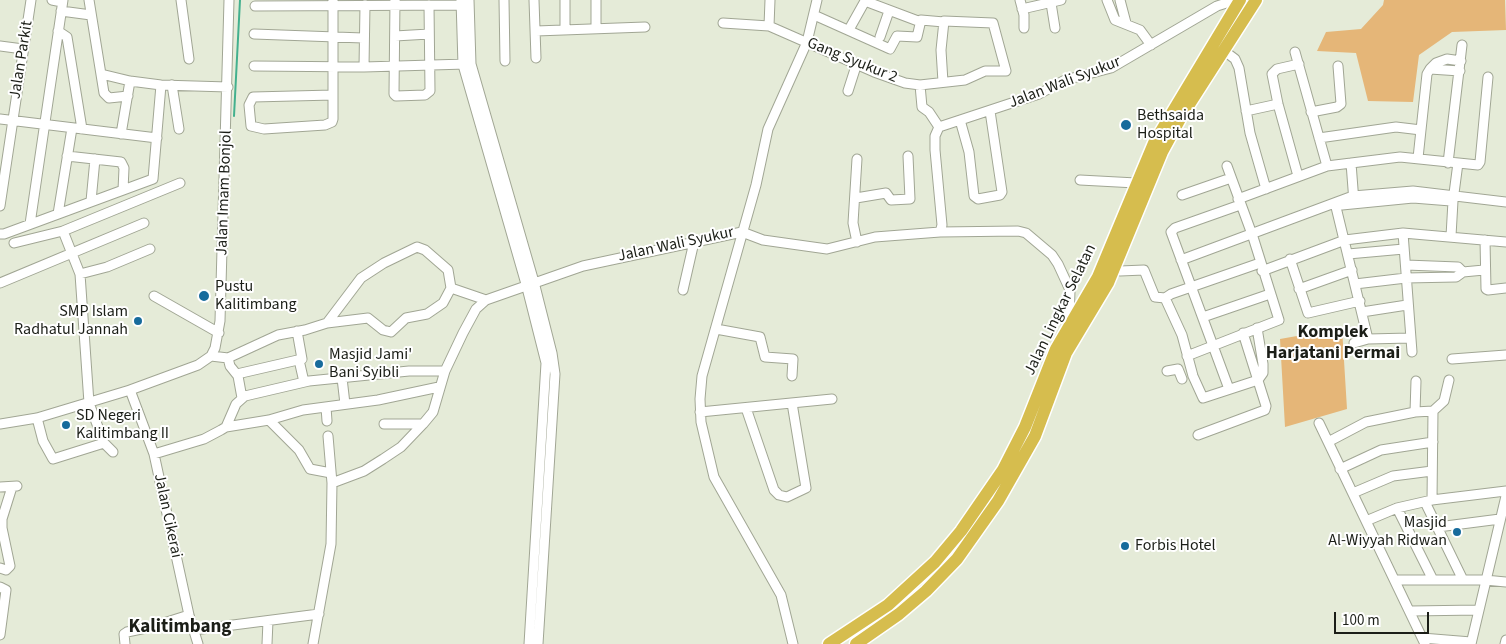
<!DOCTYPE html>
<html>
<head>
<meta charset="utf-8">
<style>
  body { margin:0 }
  #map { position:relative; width:1506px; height:644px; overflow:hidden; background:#e5ebd8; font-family:"Source Sans 3",sans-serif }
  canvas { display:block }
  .scale { position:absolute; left:1334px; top:612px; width:95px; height:22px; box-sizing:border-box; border:2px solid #1b1e17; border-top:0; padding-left:6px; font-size:15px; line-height:18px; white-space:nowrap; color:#1b1e17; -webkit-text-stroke:4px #fff; paint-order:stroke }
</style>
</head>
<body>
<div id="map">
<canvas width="1506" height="644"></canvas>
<div class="scale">100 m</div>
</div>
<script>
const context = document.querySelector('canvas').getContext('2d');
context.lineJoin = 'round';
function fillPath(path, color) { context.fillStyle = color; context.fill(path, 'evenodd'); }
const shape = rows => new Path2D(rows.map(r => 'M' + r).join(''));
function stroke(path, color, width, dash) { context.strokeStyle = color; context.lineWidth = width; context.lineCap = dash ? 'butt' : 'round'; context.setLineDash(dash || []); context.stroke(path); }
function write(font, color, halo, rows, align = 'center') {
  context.font = font + ' "Source Sans 3",sans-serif'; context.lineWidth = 4; context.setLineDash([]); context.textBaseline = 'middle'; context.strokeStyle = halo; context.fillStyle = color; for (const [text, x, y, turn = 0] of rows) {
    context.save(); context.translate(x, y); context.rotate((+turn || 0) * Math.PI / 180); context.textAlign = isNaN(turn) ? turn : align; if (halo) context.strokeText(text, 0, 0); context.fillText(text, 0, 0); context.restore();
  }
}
const green = shape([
  [1384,0,1505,0,1506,30,1452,32,1419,55,1413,102,1368,101,1356,53,1317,51,1326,32,1361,29,1383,5],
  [1342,328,1347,409,1285,427,1280,339]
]);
const stream = shape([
  [234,116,240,0]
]);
const minor = shape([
  [52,0,62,2],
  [89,0,104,93,109,98,128,96],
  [181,0,189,59],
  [395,0,394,94,396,96,425,95,430,91,429,5],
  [461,0,463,65,526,284,546,363,529,644],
  [469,0,471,64,534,282,552,353,555,374,538,644],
  [504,0,505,61],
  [534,0,536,58],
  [770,0,769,26,874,72,905,83,920,85,965,80,985,71,1006,71,993,23,944,21,941,50,943,82],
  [1020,0,1024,15,1024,28],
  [1107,0,1115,20,1140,30,1151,45],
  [1120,0,1126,23],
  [1051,3,1055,28],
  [255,6,467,5],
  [1022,9,1061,0],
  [61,11,91,15],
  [814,15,890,49,897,36,917,37,921,20,944,22],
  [723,23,769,26],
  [851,26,865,1,918,21],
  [596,28,596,0],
  [565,30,565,0],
  [58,31,67,37,82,129],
  [536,31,645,27],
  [254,34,363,38],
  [395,36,429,34],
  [880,37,889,11],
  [0,46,23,49],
  [1223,50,1235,59,1239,68,1250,133,1266,189],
  [1295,52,1327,166],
  [254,66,364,67,466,64],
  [364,67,365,5],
  [1430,69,1436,63,1447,59,1461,61],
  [101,74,130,81,161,85,228,87],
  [172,85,179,129],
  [920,85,922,107,929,112,939,127],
  [848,91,857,63],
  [333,95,253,97,249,105,251,126,264,129,325,125,332,122,333,119,333,0],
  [1246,111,1278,104],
  [1311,112,1337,107,1341,104,1338,66],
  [0,119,157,138],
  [960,120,969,152,974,196,978,199,1000,195,1002,192,990,111],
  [121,134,130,81],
  [1319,138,1396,127,1421,130],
  [67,156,121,162,124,168,123,190],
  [1418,158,1427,74,1430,69,1460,71],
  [1351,163,1354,202],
  [1448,163,1462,45],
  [1298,176,1278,104,1272,74,1277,69,1299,64],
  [1080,180,1136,183],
  [1182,195,1231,178],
  [856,198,886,193,891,200,910,199,908,156],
  [1238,199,1327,166,1400,157,1478,165,1480,162,1488,77],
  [91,201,95,159],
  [1335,203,1368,339],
  [1342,205,1413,198,1451,201],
  [0,206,31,0],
  [58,214,72,128],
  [30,224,63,0],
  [63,231,80,274,89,403,104,443,113,452],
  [940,232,1018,231,1026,233,1052,255,1058,264,1070,290,1069,325],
  [1403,233,1412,352],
  [0,234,4,234,153,179,161,85],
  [1451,236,1453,201,1458,163],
  [1485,240,1486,289,1488,290,1506,288],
  [857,242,853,223,857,159],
  [14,243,63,231,180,183],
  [1348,254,1404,249],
  [1290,259,1308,313,1360,301],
  [1181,260,1353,196,1413,191,1506,202],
  [1406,265,1458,267,1463,272],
  [1120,271,1144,270,1155,297,1165,298,1171,294,1260,263],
  [1262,271,1345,240,1403,233,1506,242],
  [80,274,107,267,150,249],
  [0,283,144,223],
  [1355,284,1406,278,1456,277,1463,272,1484,270],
  [451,288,486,300],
  [1299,289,1352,270],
  [683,290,694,242],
  [154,296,219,333],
  [1165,298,1182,335,1193,376,1203,398,1258,380,1263,373,1263,364,1257,328],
  [1362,312,1407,305],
  [1203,317,1270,294],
  [716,329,760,337,765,357,793,359,792,376],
  [1354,343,1368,339,1410,338],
  [211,356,228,358,278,335,305,330,327,323,361,278,384,263,417,247,425,250,448,270,451,288,443,303,427,314,406,318,391,332,383,330,368,318,327,323],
  [1187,356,1279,320,1253,237,1227,166],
  [228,358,230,366,238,376,242,398],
  [1452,359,1506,355],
  [299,360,304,382],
  [1167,371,1178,369,1182,379],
  [237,374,302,359,297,331],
  [342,378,345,404],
  [1229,389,1171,232,1175,228,1240,205],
  [130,390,154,454,189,615,198,644],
  [326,407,327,421],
  [746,408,774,490,779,495,787,497,806,488,792,403],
  [700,412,832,399],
  [1415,412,1416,381],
  [37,418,43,441,53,459,104,443],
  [269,420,299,450,310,469,331,473],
  [1319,423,1425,644],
  [0,424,37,418,130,390,198,365,211,356,215,348,220,321,229,0],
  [384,424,423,424],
  [226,427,269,420,303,410,378,400,439,387],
  [1198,435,1265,410,1266,406,1243,333],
  [1328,442,1366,422,1415,412,1433,411],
  [154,454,204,439,221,430,226,427,236,404,245,396,309,381,409,371,445,371],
  [1340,469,1381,450,1433,442],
  [332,483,364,471,383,459,401,447,423,424,433,412,445,371,463,333,476,309,486,300,583,266,742,232,763,240,827,249,875,237,940,232,942,225,935,150,935,136,939,127,1039,94,1065,80,1111,68,1217,6,1236,0],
  [0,487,17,486],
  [1353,493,1393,476,1432,471],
  [1432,500,1433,411,1444,401,1449,380],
  [1425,502,1463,580],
  [1397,508,1433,580],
  [1366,521,1397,508,1432,500,1506,491],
  [1438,527,1500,519],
  [0,568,6,570,10,566,2,528,2,519,12,487],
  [1395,580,1485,580,1506,582],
  [0,587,6,590,0,635],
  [1411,611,1478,610],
  [194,630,319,614],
  [1422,638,1471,642],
  [125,644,124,634,127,632,151,627,189,615],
  [267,644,268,621],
  [313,644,331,544,332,483,328,436],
  [793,644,781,595,714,477,701,422,700,399,702,376,756,185,768,129,807,42,817,0],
  [1471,644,1506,496],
  [1505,644,1506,640]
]);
const highway = shape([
  [829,644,888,605,935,562,961,531,1003,470,1025,427,1056,349,1098,277,1154,143,1240,0],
  [856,644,899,614,926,591,957,559,998,501,1035,436,1066,353,1108,283,1162,152,1181,117,1256,0]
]);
const markers = [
  [1126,125,6,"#176b9c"],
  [204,296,6,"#176b9c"],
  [138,321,5,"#176b9c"],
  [319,364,5,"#176b9c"],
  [66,425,5,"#176b9c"],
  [1457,532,5,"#176b9c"],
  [1125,546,5,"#176b9c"]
];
const streetNames = [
  ["Jalan Parkit",22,60,-81],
  ["Gang Syukur 2",852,61,22],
  ["Jalan Wali Syukur",1065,83,-21],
  ["Jalan Imam Bonjol",225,193,-88],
  ["Jalan Wali Syukur",676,245,-12],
  ["Jalan Lingkar Selatan",1061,310,-64],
  ["Jalan Cikerai",167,516,78]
];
const poiNames = [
  ["Bethsaida",1137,116],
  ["Hospital",1137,134],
  ["Pustu",215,287],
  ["Kalitimbang",215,305],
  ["SMP Islam",128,312,"right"],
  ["Radhatul Jannah",128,330,"right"],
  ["Masjid Jami'",329,355],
  ["Bani Syibli",329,373],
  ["SD Negeri",76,416],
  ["Kalitimbang II",76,434],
  ["Masjid",1447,523,"right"],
  ["Al-Wiyyah Ridwan",1447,541,"right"],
  ["Forbis Hotel",1135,546]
];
const neighbourhoodNames = [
  ["Komplek",1333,333],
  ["Harjatani Permai",1333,354]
];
const quarterNames = [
  ["Kalitimbang",180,628]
];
fillPath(green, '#e5b678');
stroke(stream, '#43b08e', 2);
stroke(minor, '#a1a694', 11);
stroke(highway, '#fff', 15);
stroke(minor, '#fff', 9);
stroke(highway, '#d6bd4e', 12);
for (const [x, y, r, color] of markers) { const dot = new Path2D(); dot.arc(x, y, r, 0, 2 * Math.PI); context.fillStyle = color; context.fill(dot); stroke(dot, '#fff', 2); }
write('16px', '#1b1e17', '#fff', streetNames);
write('16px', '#1b1e17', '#fff', poiNames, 'left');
write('bold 18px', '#1b1e17', '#fff', neighbourhoodNames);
write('bold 19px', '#1b1e17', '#fff', quarterNames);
</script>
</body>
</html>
